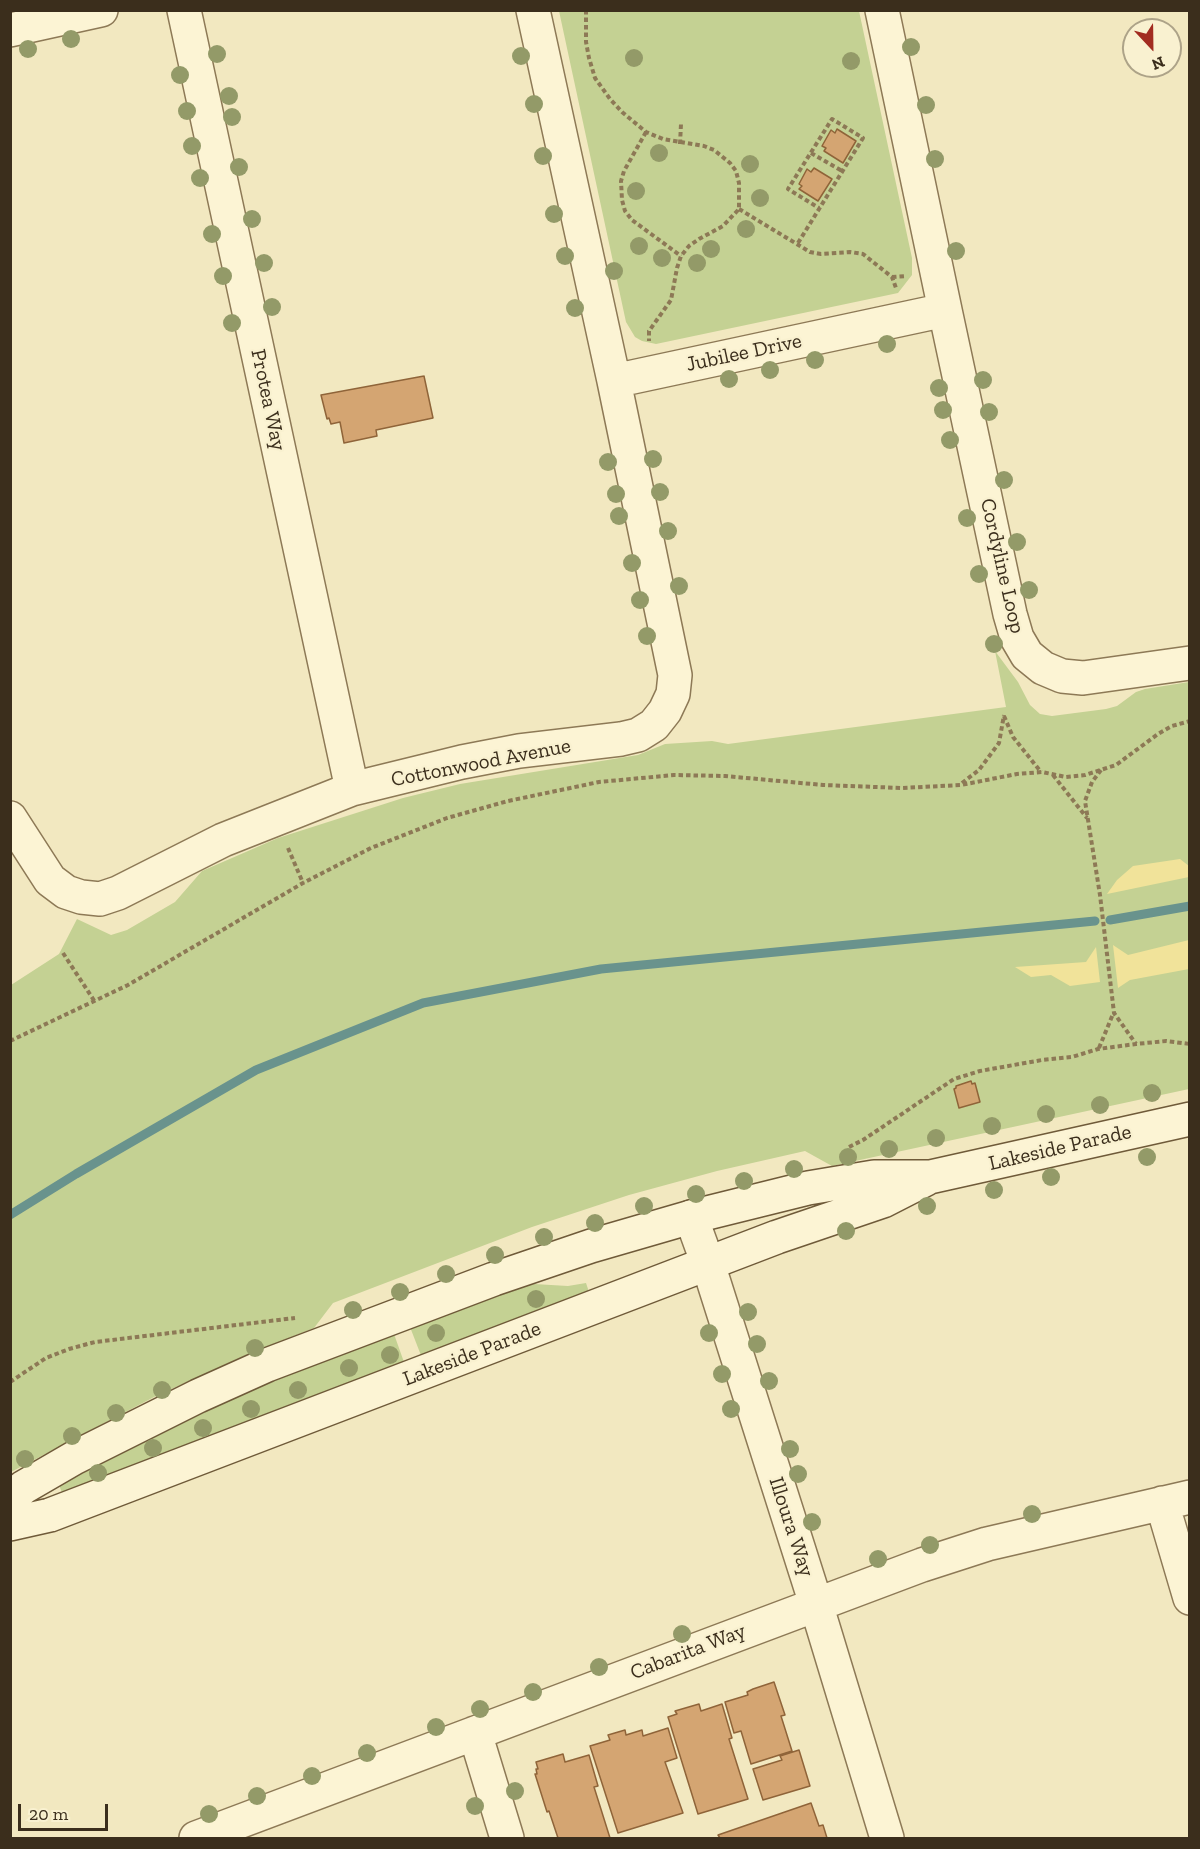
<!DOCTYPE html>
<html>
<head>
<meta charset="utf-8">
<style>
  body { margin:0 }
  #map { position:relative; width:1200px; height:1849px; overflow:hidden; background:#f2e8c0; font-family:"Zilla Slab",serif }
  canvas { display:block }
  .frame { position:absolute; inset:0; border:12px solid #3b2e1c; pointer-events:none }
  .north { position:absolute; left:1122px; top:18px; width:60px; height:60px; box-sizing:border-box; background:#f9f1d0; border:2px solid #ada388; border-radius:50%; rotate:158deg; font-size:16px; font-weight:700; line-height:24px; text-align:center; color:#3b2e1c }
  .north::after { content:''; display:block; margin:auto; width:21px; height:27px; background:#a22c20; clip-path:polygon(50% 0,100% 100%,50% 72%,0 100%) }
  .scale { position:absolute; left:18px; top:1804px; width:90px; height:27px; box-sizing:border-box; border:3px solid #3b2e1c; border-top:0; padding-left:8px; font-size:18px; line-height:21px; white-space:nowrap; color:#3b2e1c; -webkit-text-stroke:4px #f9f1d0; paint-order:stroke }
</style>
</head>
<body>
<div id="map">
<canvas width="1200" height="1849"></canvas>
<div class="frame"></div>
<div class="north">N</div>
<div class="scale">20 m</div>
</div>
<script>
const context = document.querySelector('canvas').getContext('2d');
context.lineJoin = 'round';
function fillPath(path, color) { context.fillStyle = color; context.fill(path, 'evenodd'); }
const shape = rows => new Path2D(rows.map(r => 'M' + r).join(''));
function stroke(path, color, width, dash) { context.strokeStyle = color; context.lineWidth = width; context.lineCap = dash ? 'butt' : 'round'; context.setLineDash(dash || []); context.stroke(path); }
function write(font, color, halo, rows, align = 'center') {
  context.font = font + ' "Zilla Slab",serif'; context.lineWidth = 4.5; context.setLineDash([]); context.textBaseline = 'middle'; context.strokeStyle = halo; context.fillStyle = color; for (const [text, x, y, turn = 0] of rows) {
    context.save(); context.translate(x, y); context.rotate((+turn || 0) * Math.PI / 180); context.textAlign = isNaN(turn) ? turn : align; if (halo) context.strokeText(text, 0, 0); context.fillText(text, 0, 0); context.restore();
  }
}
const green = shape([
  [559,11,859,11,912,258,912,275,898,293,656,344,642,341,635,337,626,322],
  [995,651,1018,682,1030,705,1040,714,1052,716,1106,709,1117,706,1136,692,1145,689,1189,682,1189,1089,832,1166,805,1151,717,1171,629,1195,532,1227,333,1303,314,1328,246,1355,156,1396,11,1472,11,985,59,954,77,919,111,935,127,930,175,902,202,871,278,838,403,798,460,784,638,755,665,744,712,741,728,744,1006,707],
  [586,1283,590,1295,422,1358,410,1327,517,1288,534,1284,568,1286],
  [394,1334,405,1365,63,1495,59,1485,166,1428,254,1389]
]);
const sand = shape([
  [1180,859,1189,866,1189,877,1107,894,1117,880,1133,866],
  [1189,940,1189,969,1130,980,1118,988,1113,945,1128,955],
  [1096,947,1100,982,1070,986,1051,975,1031,977,1015,967,1086,962]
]);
const stream = shape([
  [1110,920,1190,906],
  [10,1215,76,1174,256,1070,423,1003,601,969,1095,921]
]);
const building = shape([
  [837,129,856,141,843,163,824,151,826,148,822,146,831,130,835,133,837,129],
  [814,168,832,179,818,201,799,189,802,186,799,184,807,169,811,172,814,168],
  [424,376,433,418,376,430,377,436,344,443,340,422,331,424,329,418,327,419,321,395,424,376],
  [971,1081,972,1084,975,1083,980,1102,959,1108,954,1089,956,1088,956,1086,971,1081],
  [774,1682,785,1715,781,1716,792,1751,751,1764,741,1731,734,1733,725,1702,748,1695,747,1692,753,1689,774,1682],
  [699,1704,701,1711,722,1704,732,1738,729,1739,748,1799,698,1814,668,1717,677,1714,675,1711,699,1704],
  [668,1728,677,1758,665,1762,683,1813,618,1833,590,1746,610,1740,608,1735,625,1730,626,1735,642,1730,643,1736,668,1728],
  [799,1750,810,1786,763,1800,753,1769,782,1760,780,1756,799,1750],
  [563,1754,565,1762,589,1755,598,1786,594,1787,610,1838,558,1838,549,1811,547,1812,535,1774,537,1774,536,1769,538,1769,536,1762,563,1754],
  [811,1803,819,1826,823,1825,827,1838,720,1838,718,1835,811,1803]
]);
const path = shape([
  [586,10,586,42,589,58,595,78,610,99,622,112,646,132,663,139,704,146,714,150,730,163,736,171,739,183,739,209,723,226,699,239,689,246,681,256,677,268,671,300,649,331,649,341],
  [646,132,624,171,621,181,622,200,625,211,632,220,681,256],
  [680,144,681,124],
  [811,153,842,171],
  [739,209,810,252,821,254,850,252,863,254,892,277,896,288],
  [798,243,863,138,832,119,788,189,819,208],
  [892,277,906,276],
  [1004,716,1013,737,1041,772],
  [1101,770,1092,782,1085,801,1100,895,1114,1013,1136,1044],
  [1053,775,1087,818],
  [962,783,979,770,999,743,1004,715],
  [288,848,303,883],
  [63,953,95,1002],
  [10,1041,128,985,303,883,371,848,447,818,508,801,599,782,674,775,725,776,823,785,902,788,961,785,1017,774,1042,772,1066,777,1085,775,1116,765,1158,734,1172,726,1190,721],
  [1099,1048,1113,1014],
  [849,1147,863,1140,954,1079,980,1071,1042,1060,1072,1057,1098,1049,1136,1044,1166,1041,1190,1044],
  [10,1382,46,1358,69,1349,95,1342,295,1318]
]);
const street = shape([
  [184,10,352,789],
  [533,10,614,381,945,310,882,10],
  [10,30,101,10],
  [945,310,1010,614,1017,638,1027,655,1043,668,1062,676,1083,678,1190,663],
  [10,818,50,880,66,892,81,897,100,899,118,893,223,840,352,789,462,762,519,751,621,739,638,735,654,725,665,711,673,694,675,675,614,381],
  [691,1217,708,1264,816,1604,887,1838],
  [1162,1503,1190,1598],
  [475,1733,507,1838],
  [196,1838,922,1565,987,1544,1190,1497]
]);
const secondary = shape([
  [10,1498,24,1487,74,1458,198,1396,267,1365,494,1279,591,1246,691,1217,808,1188,874,1177,930,1177,1190,1119],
  [10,1524,50,1515,777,1237,883,1201,926,1179]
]);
const trees = [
  [71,39],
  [911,47],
  [28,49],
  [217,54],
  [521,56],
  [634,58],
  [851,61],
  [180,75],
  [229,96],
  [534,104],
  [926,105],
  [187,111],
  [232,117],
  [192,146],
  [659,153],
  [543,156],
  [935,159],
  [750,164],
  [239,167],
  [200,178],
  [636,191],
  [760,198],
  [554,214],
  [252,219],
  [746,229],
  [212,234],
  [639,246],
  [711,249],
  [956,251],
  [565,256],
  [662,258],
  [264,263],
  [697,263],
  [614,271],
  [223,276],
  [272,307],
  [575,308],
  [232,323],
  [887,344],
  [815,360],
  [770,370],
  [729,379],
  [983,380],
  [939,388],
  [943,410],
  [989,412],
  [950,440],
  [653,459],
  [608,462],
  [1004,480],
  [660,492],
  [616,494],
  [619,516],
  [967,518],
  [668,531],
  [1017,542],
  [632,563],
  [979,574],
  [679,586],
  [1029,590],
  [640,600],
  [647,636],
  [994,644],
  [1152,1093],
  [1100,1105],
  [1046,1114],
  [992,1126],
  [936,1138],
  [889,1149],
  [848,1157],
  [1147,1157],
  [794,1169],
  [1051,1177],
  [744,1181],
  [994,1190],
  [696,1194],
  [644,1206],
  [927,1206],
  [595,1223],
  [846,1231],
  [544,1237],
  [495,1255],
  [446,1274],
  [400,1292],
  [536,1299],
  [353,1310],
  [748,1312],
  [436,1333],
  [709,1333],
  [757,1344],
  [255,1348],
  [390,1355],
  [349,1368],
  [722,1374],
  [769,1381],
  [162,1390],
  [298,1390],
  [251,1409],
  [731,1409],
  [116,1413],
  [203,1428],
  [72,1436],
  [153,1448],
  [790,1449],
  [25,1459],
  [98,1473],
  [798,1474],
  [1032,1514],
  [812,1522],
  [930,1545],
  [878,1559],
  [682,1634],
  [599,1667],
  [533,1692],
  [480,1709],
  [436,1727],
  [367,1753],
  [312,1776],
  [515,1791],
  [257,1796],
  [475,1806],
  [209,1814]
];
const streetNames = [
  ["Jubilee Drive",744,353,-12],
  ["Protea Way",268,400,78],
  ["Cordyline Loop",1002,566,77],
  ["Cottonwood Avenue",481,763,-11],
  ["Lakeside Parade",1060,1148,-13],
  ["Lakeside Parade",472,1354,-21],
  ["Illoura Way",791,1527,72],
  ["Cabarita Way",688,1652,-21]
];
fillPath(green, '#c4d193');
fillPath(sand, '#f1e39a');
stroke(stream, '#69938d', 9);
fillPath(building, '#d4a572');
stroke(building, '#8f6439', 1.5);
stroke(street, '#8d7956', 36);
stroke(secondary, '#6f5a39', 36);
stroke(path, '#8d7956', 4, [4.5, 3]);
stroke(street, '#fcf4d4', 33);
stroke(secondary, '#fcf4d4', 33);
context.fillStyle = '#939a68';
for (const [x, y] of trees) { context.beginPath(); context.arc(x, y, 9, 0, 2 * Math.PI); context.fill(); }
write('21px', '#3b2e1c', '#f9f1d0', streetNames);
</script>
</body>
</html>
